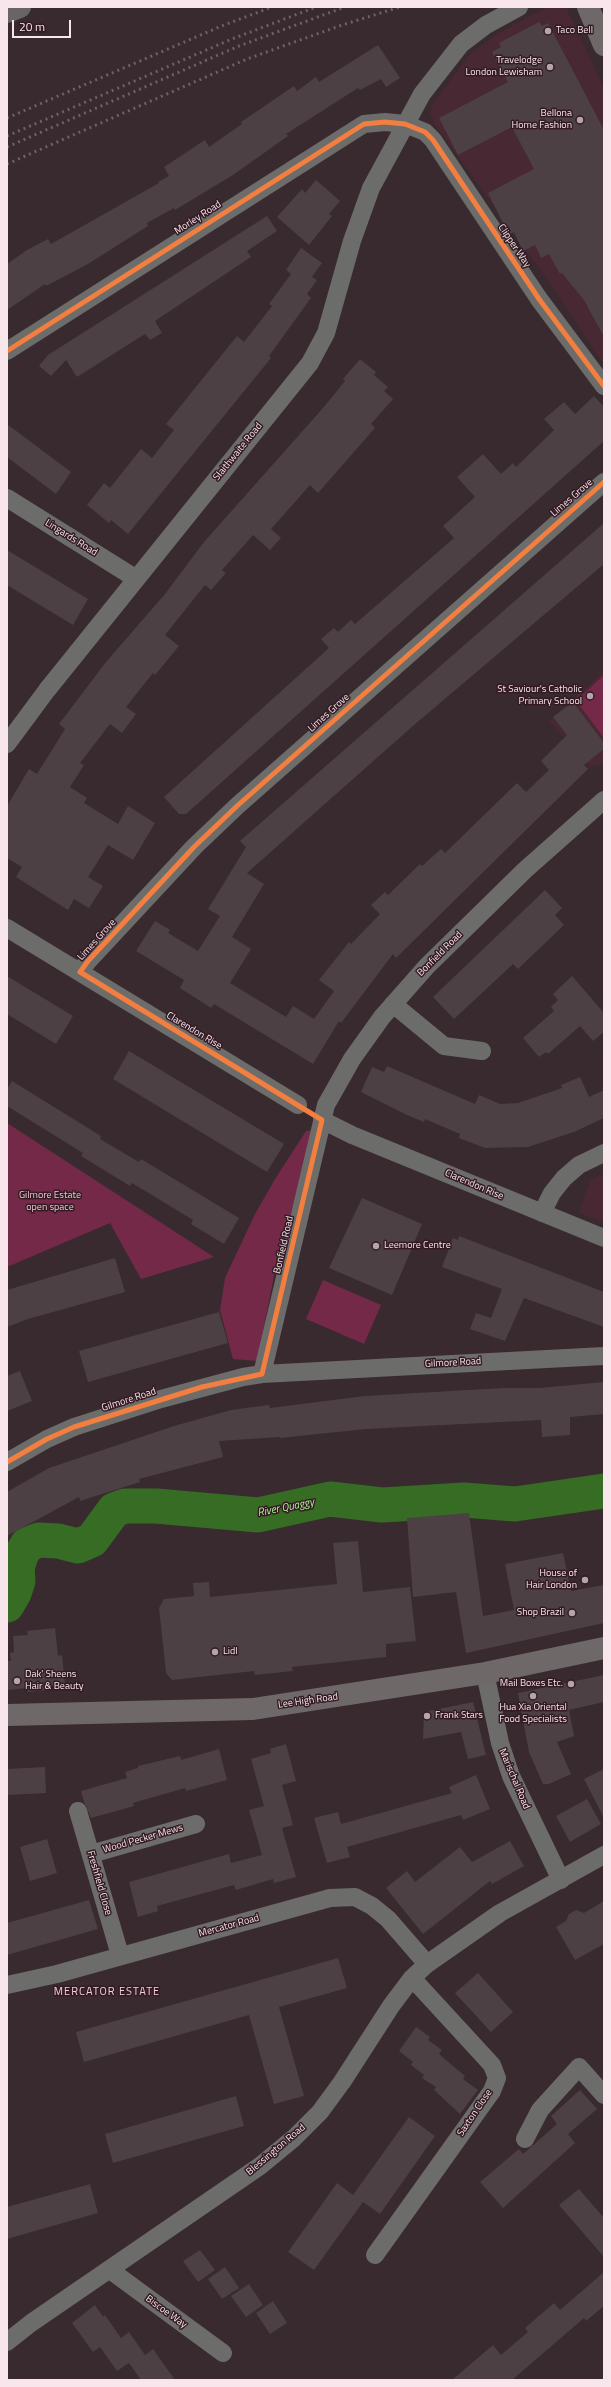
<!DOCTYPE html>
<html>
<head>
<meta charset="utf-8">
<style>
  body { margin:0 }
  #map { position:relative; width:611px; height:2387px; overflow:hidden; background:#382a2f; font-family:"Titillium Web",sans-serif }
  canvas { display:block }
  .frame { position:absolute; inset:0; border:8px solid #f8e6ec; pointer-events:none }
  .scale { position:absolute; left:12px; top:20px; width:59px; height:18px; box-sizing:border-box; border:2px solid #f8e6ec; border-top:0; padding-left:5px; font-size:12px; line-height:14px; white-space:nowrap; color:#f8e6ec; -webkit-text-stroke:3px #331a23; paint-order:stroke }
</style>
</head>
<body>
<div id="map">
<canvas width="611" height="2387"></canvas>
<div class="frame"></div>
<div class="scale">20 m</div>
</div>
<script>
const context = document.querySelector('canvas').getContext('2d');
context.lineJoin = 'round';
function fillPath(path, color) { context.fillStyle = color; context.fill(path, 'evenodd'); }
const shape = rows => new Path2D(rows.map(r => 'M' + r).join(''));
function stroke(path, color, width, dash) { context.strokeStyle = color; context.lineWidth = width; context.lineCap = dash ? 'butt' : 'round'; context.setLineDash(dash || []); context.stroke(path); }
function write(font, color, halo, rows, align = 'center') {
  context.font = font + ' "Titillium Web",sans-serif'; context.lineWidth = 3; context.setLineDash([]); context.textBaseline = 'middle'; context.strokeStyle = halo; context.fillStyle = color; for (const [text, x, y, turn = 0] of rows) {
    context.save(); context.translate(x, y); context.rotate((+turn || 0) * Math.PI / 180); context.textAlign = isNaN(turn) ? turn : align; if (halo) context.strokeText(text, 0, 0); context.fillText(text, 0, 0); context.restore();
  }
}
const built = shape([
  [547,7,566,7,604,87,604,365,554,289,435,125,430,114,433,104,469,55,498,33],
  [604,671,604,764,590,767,549,721],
  [604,1173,604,1222,579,1213,590,1180]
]);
const green = shape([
  [604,675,604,738,576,701],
  [7,1123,214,1257,141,1279,110,1223,7,1267],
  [313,1130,274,1276,257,1361,233,1359,220,1310,225,1278,255,1214,275,1179,306,1131],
  [323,1280,381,1305,364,1344,306,1319]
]);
const river = shape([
  [7,1605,14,1593,18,1581,17,1568,21,1555,27,1545,39,1540,58,1541,78,1546,92,1540,114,1510,125,1506,156,1506,258,1515,330,1499,382,1505,464,1500,515,1504,604,1491]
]);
const building = shape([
  [539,22,542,26,548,23,604,130,604,337,584,300,562,273,560,274,549,254,541,258,535,245,523,251,514,232,509,235,488,193,534,169,512,127,458,155,439,118,508,82,492,52,501,47,499,43],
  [378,45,400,78,386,87,381,79,360,90,358,88,286,134,288,136,233,175,175,210,174,208,147,223,148,226,88,264,46,286,45,284,7,310,7,264,27,250,48,239,51,244,159,183,158,182,169,176,164,167,205,140,209,147,242,124,241,122,294,86,297,91,316,77,319,82],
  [316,180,340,201,329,214,332,216,309,245,277,217,302,189,305,193],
  [267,216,277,231,247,251,251,257,155,321,162,333,150,340,145,334,77,377,66,360,51,376,39,366,48,355],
  [301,248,322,263,312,277,317,280,307,294,311,298,269,356,271,358,128,534,111,520,109,523,87,505,104,483,110,488,141,449,152,458,174,430,166,424,237,336,244,342,272,306,269,304,291,274,286,270],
  [360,359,376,372,374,375,388,387,384,391,393,399,371,424,375,428,318,493,310,485,271,529,281,538,270,550,253,535,222,570,226,573,211,590,205,585,165,635,179,646,155,675,153,673,126,707,136,714,122,733,110,724,80,763,84,765,70,787,87,798,84,803,118,824,128,806,155,823,133,860,108,845,88,877,103,886,89,908,74,899,68,910,16,877,22,867,7,858,7,806,29,769,37,774,65,729,59,724,106,662,165,594,204,542,323,408,345,381,343,379],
  [594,396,604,407,604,441,186,814,179,814,164,797,329,648,321,639,334,628,338,632,351,620,355,624,454,538,443,526,475,497,457,477,483,454,501,474,513,463,516,467,554,430,544,419,564,402,575,414],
  [7,424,71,472,56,494,7,457],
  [604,523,604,564,414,725,247,873,264,884,232,937,251,949,230,983,286,1017,293,1006,314,1019,334,991,319,980,349,942,351,944,380,914,371,905,385,892,388,895,420,864,422,866,441,849,445,853,517,783,526,792,549,770,541,761,567,735,553,717,573,702,604,743,604,749,584,765,588,769,396,958,393,954,341,1023,339,1021,313,1064,214,1004,211,1008,180,988,184,980,136,951,155,921,170,930,168,933,198,951,220,916,208,909,246,847,240,841],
  [7,550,88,599,73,625,7,585],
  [545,890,562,908,555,915,564,925,518,969,513,964,454,1019,433,997],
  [7,976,73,1016,56,1044,7,1014],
  [572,976,604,1013,604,1032,593,1041,580,1026,548,1054,546,1052,539,1057,523,1038,554,1011,551,1007,558,1000,553,994],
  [129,1051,284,1144,267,1172,113,1079],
  [387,1066,475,1104,479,1095,500,1104,518,1103,562,1088,561,1085,580,1077,589,1097,604,1090,604,1118,574,1132,528,1147,485,1148,459,1138,460,1134,425,1119,424,1122,407,1115,361,1092,372,1067,384,1072],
  [12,1081,101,1136,100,1139,139,1162,141,1159,239,1218,224,1244,191,1224,193,1220,132,1183,130,1186,81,1156,83,1153,7,1106,7,1089],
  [362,1198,422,1224,392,1295,329,1268],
  [459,1236,604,1292,604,1327,524,1298,505,1341,470,1329,476,1313,491,1318,502,1289,442,1267,453,1238,458,1240],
  [115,1258,125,1292,28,1319,7,1327,7,1290],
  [219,1312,228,1343,88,1382,79,1351],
  [20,1371,32,1401,7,1411,7,1376],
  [604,1382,604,1414,570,1417,570,1435,542,1437,541,1420,366,1429,280,1438,280,1437,219,1441,223,1457,139,1479,140,1482,80,1501,79,1497,7,1536,7,1492,49,1468,174,1426,231,1410,269,1405,270,1408,365,1396,503,1388,540,1388],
  [469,1513,483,1616,514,1610,505,1564,563,1553,571,1591,604,1585,604,1623,466,1653,456,1592,413,1597,407,1518],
  [358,1541,363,1592,410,1587,416,1641,386,1644,386,1657,292,1667,293,1671,255,1675,254,1671,172,1680,166,1673,159,1608,164,1599,194,1596,193,1583,209,1582,210,1597,337,1584,333,1543],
  [55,1628,58,1656,62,1655,65,1684,47,1686,47,1690,28,1692,27,1688,7,1690,7,1661,11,1661,10,1653,14,1652,13,1636,28,1635,27,1631],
  [604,1675,604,1702,569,1710,574,1736,557,1742,571,1774,549,1784,543,1784,529,1752,518,1693],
  [473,1702,486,1755,468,1759,461,1732,423,1739,424,1712],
  [286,1744,296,1781,282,1785,293,1825,282,1828,296,1877,274,1883,273,1879,236,1890,234,1885,157,1906,158,1911,138,1917,129,1882,229,1854,231,1863,262,1855,249,1810,264,1806,251,1759,271,1753,270,1749],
  [219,1749,227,1780,186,1791,185,1788,133,1803,134,1806,91,1818,84,1802,81,1791,127,1778,125,1772,138,1768,138,1766,180,1756,181,1760],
  [45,1767,46,1793,7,1795,7,1769],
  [604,1769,604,1818,584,1779],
  [476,1775,490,1809,463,1820,461,1815,347,1847,350,1857,327,1863,314,1818,338,1812,341,1824,452,1793,449,1787],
  [587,1799,601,1824,570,1842,556,1816],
  [47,1839,57,1873,30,1881,20,1847],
  [510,1841,524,1866,492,1884,490,1881,423,1934,386,1888,407,1871,415,1882,460,1847,472,1862],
  [89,1900,98,1929,7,1955,7,1923],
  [604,1901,604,1944,575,1960,556,1927,566,1921,569,1914,576,1910,584,1913],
  [338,1958,347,1988,279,2007,304,2096,274,2104,249,2015,84,2062,76,2032],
  [478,1973,513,2012,491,2032,455,1993],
  [416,2027,430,2037,428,2040,442,2050,439,2054,465,2076,463,2079,478,2090,460,2114,434,2090,436,2087,422,2078,424,2075,411,2065,413,2062,399,2051],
  [580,2090,597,2109,568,2134,575,2143,503,2208,480,2182,519,2149,523,2154,557,2124,551,2116],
  [236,2096,244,2126,113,2163,105,2134],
  [409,2117,435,2136,380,2214,363,2202,314,2270,288,2252,337,2183,353,2195],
  [90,2184,98,2213,7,2239,7,2207],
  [579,2189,604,2218,604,2257,559,2205],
  [200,2250,215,2270,198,2282,183,2261],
  [225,2267,239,2288,222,2299,208,2279],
  [604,2272,604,2306,586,2321,584,2318,512,2380,452,2380,493,2345,501,2355,528,2332,525,2328,554,2303,560,2310],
  [249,2284,263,2305,246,2317,231,2296],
  [273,2301,287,2323,270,2334,256,2313],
  [95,2305,103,2317,105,2315,121,2338,129,2332,145,2355,153,2349,175,2380,141,2380,129,2363,117,2371,100,2347,93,2352,72,2323]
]);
const street = shape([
  [7,351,364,124,385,122,405,124,425,132,433,140,539,299,604,386],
  [7,498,135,578],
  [7,744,47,690,310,363,326,333,352,241,371,188,422,94,461,44,486,25,519,7],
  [7,928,298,1105],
  [80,972,88,961,194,847,237,806,604,482],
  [393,1004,444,1046,482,1051],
  [322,1120,352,1135,604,1238],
  [542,1213,552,1193,564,1178,579,1165,604,1153],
  [262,1374,326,1105,352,1059,382,1017,427,966,525,870,604,800],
  [7,1462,47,1439,74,1427,161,1399,243,1377,262,1374,604,1356],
  [485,1673,500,1743,511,1776,561,1880],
  [78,1811,120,1955],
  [91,1854,196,1824],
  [7,1985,57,1974,330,1898,355,1897,372,1906,388,1919,427,1964],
  [525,2139,540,2110,579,2067,604,2095],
  [375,2255,492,2091,497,2078,492,2065,412,1978],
  [110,2270,223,2353],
  [7,2342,31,2323,260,2166,294,2138,320,2112,342,2082,391,2006,412,1978,427,1964,500,1913,604,1855]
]);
const secondary = shape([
  [7,12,20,7]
]);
const highway = shape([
  [588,7,604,45],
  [7,1715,253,1709,485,1673,604,1648]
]);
const rail = shape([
  [7,118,224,25,272,7],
  [7,136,232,39,316,7],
  [7,147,239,46,345,7],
  [7,164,247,59,342,25,400,7]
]);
const cycleway = shape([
  [7,351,364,124,385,122,405,124,425,132,433,140,539,299,604,386],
  [7,1462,47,1439,74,1427,202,1387,262,1374,322,1120,80,972,88,961,194,847,237,806,604,482]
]);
const markers = [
  [548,31,4,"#b5a4aa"],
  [550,67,4,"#b5a4aa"],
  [580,120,4,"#b5a4aa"],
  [590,696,4,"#b5a4aa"],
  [376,1246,4,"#b5a4aa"],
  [585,1580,4,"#b5a4aa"],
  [572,1613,4,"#b5a4aa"],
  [215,1652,4,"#b5a4aa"],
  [17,1681,4,"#b5a4aa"],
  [571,1684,4,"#b5a4aa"],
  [533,1696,4,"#b5a4aa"],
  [427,1716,4,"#b5a4aa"]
];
const poiNames = [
  ["Taco Bell",556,31,"left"],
  ["Travelodge",542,61],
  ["London Lewisham",542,73],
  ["Bellona",572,114],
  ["Home Fashion",572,126],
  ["St Saviour's Catholic",582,690],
  ["Primary School",582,702],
  ["Leemore Centre",384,1246,"left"],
  ["House of",577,1574],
  ["Hair London",577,1586],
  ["Shop Brazil",564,1613],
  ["Lidl",223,1652,"left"],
  ["Dak' Sheens",25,1675,"left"],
  ["Hair & Beauty",25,1687,"left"],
  ["Mail Boxes Etc.",563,1684],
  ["Hua Xia Oriental",533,1708,"center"],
  ["Food Specialists",533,1720,"center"],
  ["Frank Stars",435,1716,"left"]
];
const streetNames = [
  ["Morley Road",198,218,-33],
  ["Clipper Way",514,246,56],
  ["Slaithwaite Road",238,452,-51],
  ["Limes Grove",572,498,-41],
  ["Lingards Road",71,538,32],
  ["Limes Grove",329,713,-42],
  ["Limes Grove",97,940,-48],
  ["Bonfield Road",440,954,-45],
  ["Clarendon Rise",194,1031,31],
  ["Clarendon Rise",474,1185,23],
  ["Bonfield Road",284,1245,-77],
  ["Gilmore Road",453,1363,-3],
  ["Gilmore Road",129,1400,-18],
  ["Lee High Road",308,1701,-8],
  ["Marischal Road",514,1779,67],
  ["Wood Pecker Mews",143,1839,-16],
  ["Freshfield Close",99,1883,74],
  ["Mercator Road",229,1926,-15],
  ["Saxton Close",475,2113,-56],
  ["Blessington Road",276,2150,-40],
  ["Biscoe Way",166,2312,36]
];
const parkNames = [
  ["Gilmore Estate",50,1196],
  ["open space",50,1208]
];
const waterNames = [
  ["River Quaggy",286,1508,-11]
];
const neighbourhoodNames = [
  ["MERCATOR ESTATE",107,1992]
];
fillPath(built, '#472833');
fillPath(green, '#742949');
stroke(river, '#366c24', 35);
fillPath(building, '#4c4044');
stroke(street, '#6c6c6a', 18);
stroke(secondary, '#686564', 22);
stroke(highway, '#6e6968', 22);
stroke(rail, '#6a6265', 3, [2, 4]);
stroke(cycleway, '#f27e40', 5);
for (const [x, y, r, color] of markers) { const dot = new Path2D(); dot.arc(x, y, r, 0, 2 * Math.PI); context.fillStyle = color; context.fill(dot); stroke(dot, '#331a23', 1.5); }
write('10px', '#f8e6ec', '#331a23', poiNames, 'right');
write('10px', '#f8e6ec', '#331a23', streetNames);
write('10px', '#f7c3d3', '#331a23', parkNames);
write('italic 11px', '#a4f58e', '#331a23', waterNames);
context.letterSpacing = '1px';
write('11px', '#f4d0db', '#331a23', neighbourhoodNames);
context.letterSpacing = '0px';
</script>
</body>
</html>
